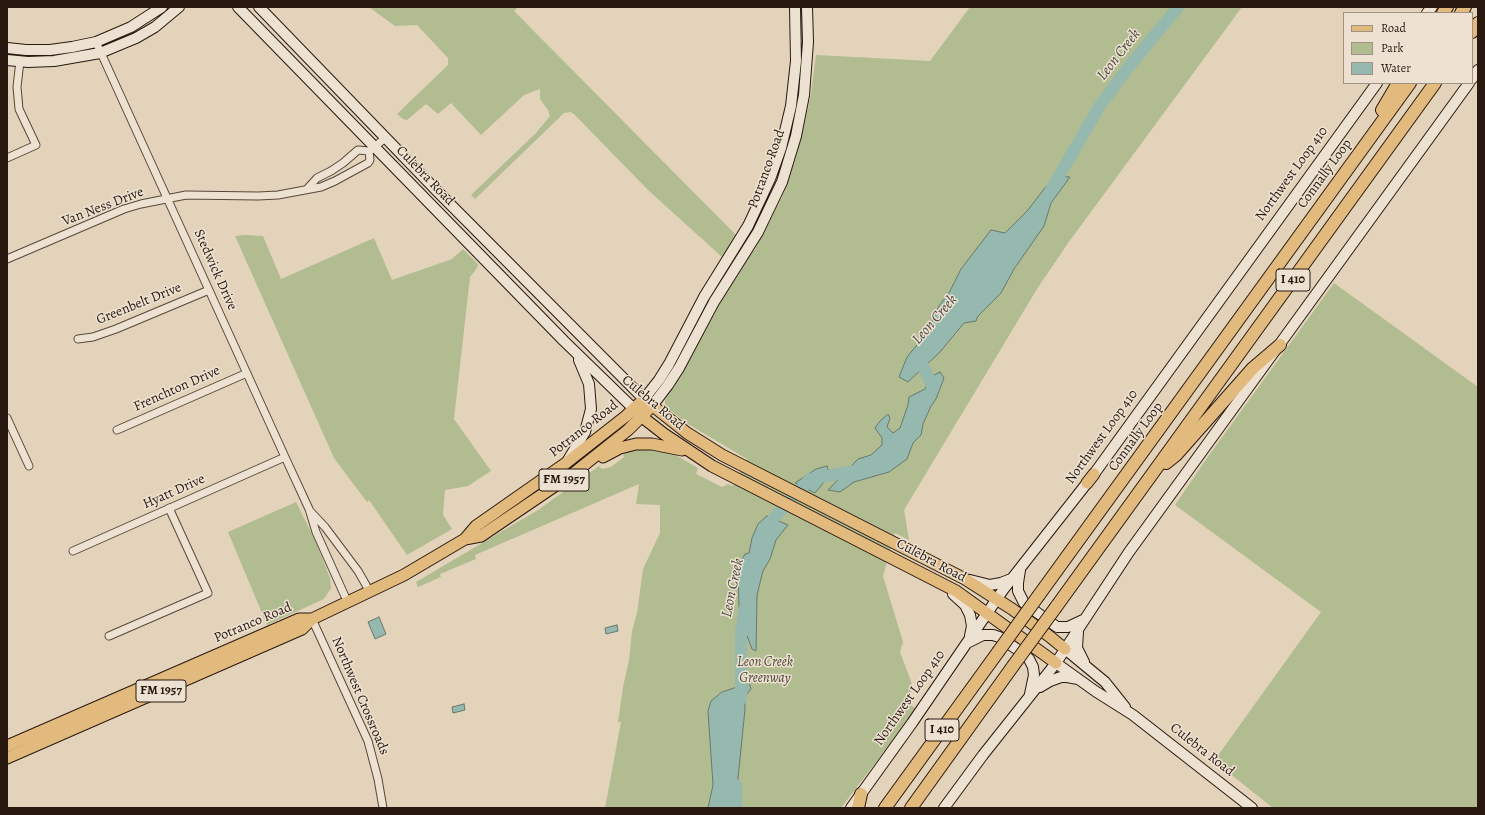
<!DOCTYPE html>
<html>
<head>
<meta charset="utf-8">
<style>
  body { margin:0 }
  #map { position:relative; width:1485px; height:815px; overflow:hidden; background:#e3d3ba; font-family:Alegreya,serif }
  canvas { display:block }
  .frame { position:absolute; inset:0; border:8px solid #29180f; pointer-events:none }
  .legend { position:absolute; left:1343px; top:12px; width:130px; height:72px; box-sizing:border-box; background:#ede2d2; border:1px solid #9f9184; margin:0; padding:5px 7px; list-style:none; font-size:12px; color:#29180f }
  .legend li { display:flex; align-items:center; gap:8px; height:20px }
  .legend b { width:20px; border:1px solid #9f9184 }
</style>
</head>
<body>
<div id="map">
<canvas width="1485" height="815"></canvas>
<div class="frame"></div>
<ul class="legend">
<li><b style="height:5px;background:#e2ba7d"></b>Road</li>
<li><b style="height:11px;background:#b2bc91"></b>Park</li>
<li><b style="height:11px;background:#95b8af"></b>Water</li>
</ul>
</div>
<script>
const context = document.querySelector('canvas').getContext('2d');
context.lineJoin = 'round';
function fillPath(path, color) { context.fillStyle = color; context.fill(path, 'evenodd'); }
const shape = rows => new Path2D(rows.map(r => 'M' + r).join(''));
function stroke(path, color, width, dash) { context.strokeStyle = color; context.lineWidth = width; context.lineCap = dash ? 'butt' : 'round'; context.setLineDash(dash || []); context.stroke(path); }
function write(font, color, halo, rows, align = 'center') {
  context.font = font + ' Alegreya,serif'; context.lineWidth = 3; context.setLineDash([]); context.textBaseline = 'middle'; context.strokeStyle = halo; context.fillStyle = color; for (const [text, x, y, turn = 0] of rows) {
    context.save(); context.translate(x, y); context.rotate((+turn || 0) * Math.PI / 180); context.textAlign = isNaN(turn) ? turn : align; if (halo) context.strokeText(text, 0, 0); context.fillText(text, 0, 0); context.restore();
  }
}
const green = shape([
  [369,7,518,7,514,11,735,234,754,251,782,197,794,163,804,127,811,94,816,55,930,61,970,7,1242,7,1068,243,1037,289,904,510,909,540,895,533,883,576,903,642,900,652,912,684,911,692,904,700,916,709,841,808,605,808,621,722,618,722,623,687,629,660,632,631,637,613,643,569,660,533,660,505,636,504,639,484,475,555,476,559,440,574,441,577,418,587,416,582,538,510,599,466,602,469,611,467,624,457,622,452,640,449,653,449,674,454,698,468,696,474,722,487,728,484,733,486,747,459,688,424,667,408,665,404,665,400,685,369,727,291,739,274,722,257,648,190,574,114,570,112,564,113,562,115,475,199,471,195,536,133,550,116,548,110,540,99,540,89,524,95,481,135,451,103,438,114,426,104,407,120,403,119,397,114,448,65,448,58,417,25,395,26],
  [245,235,263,236,281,279,374,238,392,280,452,259,463,249,478,264,477,268,470,277,454,419,491,471,468,486,445,490,443,515,452,529,407,555,369,500,367,502,334,458,235,236],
  [1334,283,1478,387,1478,808,1273,808,1214,761,1321,612,1175,505,1207,458],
  [296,502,316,542,330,578,331,588,324,599,267,625,228,532]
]);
const water = shape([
  [1057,176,1070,177,1051,203,1044,226,1014,269,1001,293,978,316,976,321,964,323,940,352,908,382,899,377,907,357,926,334,939,306,950,291,961,269,991,230,1005,233,1028,210,1044,189,1057,176],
  [940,372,944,378,936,399,931,406,923,424,921,435,913,443,907,459,889,472,854,482,840,492,828,490,858,459,871,455,882,445,882,438,875,428,880,421,888,414,890,418,887,427,893,433,900,428,908,405,909,397,925,389,930,377,940,372],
  [827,466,830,475,815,493,795,483,816,469,827,466],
  [767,516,788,525,776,540,770,559,763,571,757,595,756,651,752,649,741,620,739,606,738,567,745,554,749,553,752,538,758,524,767,516],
  [379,617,386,634,375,639,368,622,379,617],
  [617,625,618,631,606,634,605,628,617,625],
  [746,673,751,689,745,696,745,709,735,808,708,808,713,785,708,711,711,701,722,692,737,687,742,682,746,673],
  [464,704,465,710,453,713,452,707,464,704]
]);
const river = shape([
  [1051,190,1099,107,1127,69,1178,7],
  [927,354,921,361,933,388,930,394],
  [763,530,810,479,861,470],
  [741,699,741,632,745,608],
  [736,785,736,808]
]);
const street = shape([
  [96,42,285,457,309,509,316,532,348,603],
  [371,150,385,138],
  [7,158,36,145,19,109,17,87,20,61],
  [307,189,317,178,331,171,343,163,358,150,369,151],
  [7,259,124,209,141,204,186,195,258,196,278,195,321,187,335,181,368,163,370,160,369,151],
  [78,339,93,337,116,329,209,290],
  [7,418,29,466],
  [117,430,247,373],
  [310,511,325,527,358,571,370,592],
  [73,551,285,457],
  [312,619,368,741,378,779,383,808],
  [109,636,208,593,169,508]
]);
const secondary = shape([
  [238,7,564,341,634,409],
  [259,7,437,191,644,399,659,380,669,364,704,297,748,226,770,179,781,148,791,106,796,61,795,7],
  [1427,13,1432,7],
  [7,48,26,50,50,50,72,47,96,42,131,27,162,7],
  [7,60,28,62,54,61,100,53,136,38,155,27,179,7],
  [1472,79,1478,70],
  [652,406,668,385,679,368,714,302,758,232,782,182,796,136,804,95,808,42,807,7],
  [568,460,585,432,591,409,589,384,579,360],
  [1094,474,1377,83],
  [1020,570,1018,583,1018,591,1024,603,1057,627,1068,627,1083,620],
  [970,580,990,585,1001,583,1011,579],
  [953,594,965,605,970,615,972,626,970,636],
  [1078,632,1077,648,1084,662],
  [969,642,983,635,993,635,999,637,1024,654,1029,659,1033,667,1034,675,1030,694],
  [1065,649,1105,682,1125,707],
  [1056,663,1095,691,1133,715,1252,808],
  [1040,687,1050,681,1061,677,1067,677,1078,679],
  [851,808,912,723,1003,590,1087,483],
  [944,808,983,755,1056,663,1129,552,1469,83]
]);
const primary = shape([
  [637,413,664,434,712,466,956,591,1056,663],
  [603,457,620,448,636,444,652,444,682,450],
  [1087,483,1094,474],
  [465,539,476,526,566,463,626,416,644,399,687,433,722,455,965,579,1012,609,1049,636,1065,649],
  [7,746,299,619,312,619],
  [7,758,302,629,312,619,404,575,465,539,481,536,574,473,628,430,652,406]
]);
const highway = shape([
  [1443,13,1447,7],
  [1461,13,1465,7],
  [1472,32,1478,23],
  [1382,110,1398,83],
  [1166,463,1176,455,1253,368,1280,345],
  [1039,595,1410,83],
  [1056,607,1435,83],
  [858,808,861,794],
  [885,808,998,652],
  [911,808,1013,666]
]);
const highwayBridge = shape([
  [998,652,1039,595],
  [1013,666,1056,607]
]);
const shields = [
  [1293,280,34],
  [564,480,50],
  [161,691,50],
  [942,730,34]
];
const shieldNames = [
  ["I 410",1293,280],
  ["FM 1957",564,480],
  ["FM 1957",161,691],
  ["I 410",942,730]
];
const streetNames = [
  ["Potranco Road",767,169,-70],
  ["Northwest Loop 410",1292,174,-54],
  ["Connally Loop",1325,174,-54],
  ["Culebra Road",425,176,46],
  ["Van Ness Drive",103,207,-21],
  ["Stedwick Drive",215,270,66],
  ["Greenbelt Drive",139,304,-22],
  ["Frenchton Drive",177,389,-24],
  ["Culebra Road",653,403,40],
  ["Potranco Road",584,429,-38],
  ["Northwest Loop 410",1102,437,-54],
  ["Connally Loop",1136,437,-54],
  ["Hyatt Drive",174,492,-24],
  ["Culebra Road",931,561,28],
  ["Potranco Road",253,623,-23],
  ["Northwest Crossroads",360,696,67],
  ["Northwest Loop 410",910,698,-55],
  ["Culebra Road",1202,750,38]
];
const parkNames = [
  ["Leon Creek",765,663],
  ["Greenway",765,679]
];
const waterNames = [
  ["Leon Creek",1119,55,-52],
  ["Leon Creek",935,320,-49],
  ["Leon Creek",733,588,-78]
];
fillPath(green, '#b2bc91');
fillPath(water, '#95b8af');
stroke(water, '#6a786f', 1);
stroke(river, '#95b8af', 12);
stroke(street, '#58473a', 9);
stroke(secondary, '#29180f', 12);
stroke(primary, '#29180f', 13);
stroke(highway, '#29180f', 14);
stroke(street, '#ede2d2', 7);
stroke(secondary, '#ede2d2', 10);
stroke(primary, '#e2ba7d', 11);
stroke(highway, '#e2ba7d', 12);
stroke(highwayBridge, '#29180f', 14, []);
stroke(highwayBridge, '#e2ba7d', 12);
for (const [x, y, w] of shields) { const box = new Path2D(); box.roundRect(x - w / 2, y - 11, w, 22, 3); context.fillStyle = '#ede2d2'; context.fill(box); stroke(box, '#29180f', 1); }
write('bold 13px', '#29180f', null, shieldNames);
write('14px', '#29180f', '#ede2d2', streetNames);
write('italic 14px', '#524936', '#ede2d2', parkNames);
write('italic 15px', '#49483f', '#ede2d2', waterNames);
</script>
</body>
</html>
